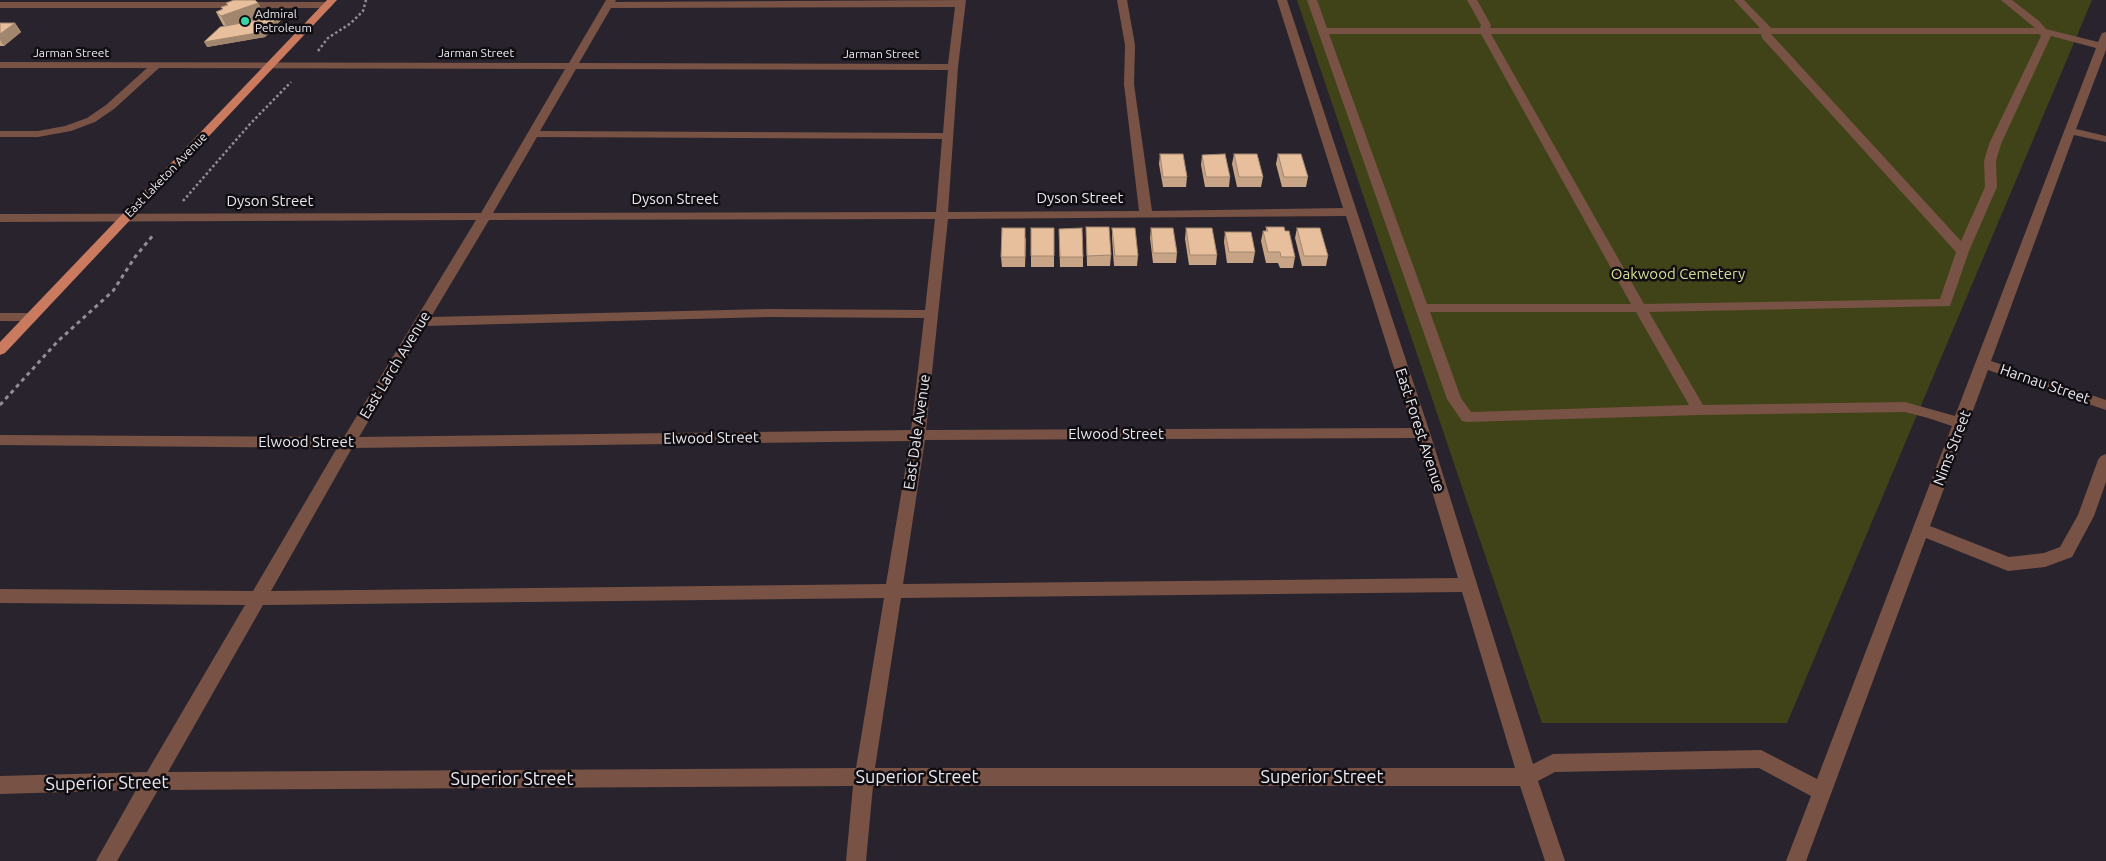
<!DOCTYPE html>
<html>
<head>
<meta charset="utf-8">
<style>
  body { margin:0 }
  canvas { display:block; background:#29232d }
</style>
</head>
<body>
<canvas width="2106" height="861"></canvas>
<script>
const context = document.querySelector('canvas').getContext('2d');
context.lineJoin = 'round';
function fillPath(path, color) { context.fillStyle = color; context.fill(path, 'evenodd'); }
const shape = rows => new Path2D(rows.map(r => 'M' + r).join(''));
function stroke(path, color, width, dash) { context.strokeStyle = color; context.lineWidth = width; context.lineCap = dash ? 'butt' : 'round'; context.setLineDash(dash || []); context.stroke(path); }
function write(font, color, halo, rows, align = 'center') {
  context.font = font + ' Ubuntu,sans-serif'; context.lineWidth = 5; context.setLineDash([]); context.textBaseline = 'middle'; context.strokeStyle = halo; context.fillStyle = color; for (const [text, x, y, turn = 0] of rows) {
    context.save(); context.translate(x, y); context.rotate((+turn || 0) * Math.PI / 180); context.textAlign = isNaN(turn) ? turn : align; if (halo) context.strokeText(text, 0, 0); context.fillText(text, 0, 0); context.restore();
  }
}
const green = shape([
  [1297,0,2092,0,1787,723,1542,723]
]);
const pathFar1 = shape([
  [318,51,328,38,351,23,363,11,366,0],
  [183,201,250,124,291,82]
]);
const path = shape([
  [0,405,58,341,113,291,135,257,154,234]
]);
const minor = shape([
  [606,0,616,0,615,2,966,0,958,67,948,212,1139,211,1124,84,1125,45,1117,0,1127,0,1135,45,1134,84,1152,211,1343,208,1277,0,1287,0,1430,433,1533,764,1553,754,1761,750,1817,779,1952,426,1928,418,1905,412,1699,415,1467,422,1462,421,1447,399,1307,0,1317,0,1327,28,1480,28,1481,25,1467,0,1477,0,1491,25,1490,28,1760,28,1734,0,1744,0,1771,28,2035,28,2001,0,2012,0,2039,21,2046,29,2098,42,2102,33,2106,32,2106,50,2076,129,2106,136,2106,142,2074,135,1991,361,2106,400,2106,410,1988,370,1930,526,2009,557,2044,553,2060,547,2078,515,2098,460,2101,456,2106,454,2106,482,2094,516,2072,557,2045,567,2008,571,1926,538,1806,861,1786,861,1811,796,1759,768,1555,772,1538,781,1565,861,1545,861,1520,786,873,786,866,861,846,861,853,786,158,790,117,861,96,861,136,790,0,794,0,776,147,772,245,605,0,603,0,589,253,591,337,448,0,445,0,435,344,437,476,220,0,222,0,214,481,213,565,69,159,68,114,109,95,122,71,131,38,137,0,137,0,131,38,131,65,126,87,118,106,105,147,68,0,68,0,62,569,63,606,0],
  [955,7,948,64,579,63,611,8,955,7],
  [1329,34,1481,34,1631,304,1427,304,1329,34],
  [1491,34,1761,34,1762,38,1956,252,1940,299,1644,304,1491,34],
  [1771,34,2039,34,2041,36,1989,144,1984,161,1985,187,1961,241,1771,34],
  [2051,36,2096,48,1955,416,1905,402,1703,405,1649,312,1950,306,1969,251,1997,187,1996,161,2001,144,2051,36],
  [576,69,948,70,943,133,540,131,576,69],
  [537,137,942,139,936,212,493,213,537,137],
  [1346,216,1413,428,926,430,948,219,1346,216],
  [935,219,925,310,768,309,431,317,489,220,935,219],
  [1430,312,1636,312,1689,405,1471,412,1461,398,1430,312],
  [768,317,924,318,911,430,359,437,425,326,768,317],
  [1416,438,1458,578,903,584,925,440,1416,438],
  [910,441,886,584,271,591,352,448,910,441],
  [1462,592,1515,768,875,768,901,598,1462,592],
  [884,598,856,768,168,772,263,605,884,598],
  [0,2,328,2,333,5,328,8,0,8,0,2],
  [0,313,31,313,36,314,38,317,36,320,31,321,0,321,0,313]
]);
const major = shape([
  [327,0,337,0,5,353,0,355,0,342,327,0]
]);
const wall = shape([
  [226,3,258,3,265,16,253,21,281,20,265,37,207,47,224,26,223,25,216,12,222,9,221,7,227,5],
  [0,23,15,23,21,32,4,46,0,46],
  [1160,154,1187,177,1186,187,1163,187,1159,164],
  [1234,154,1263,177,1261,187,1237,187,1232,164],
  [1278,154,1308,177,1306,187,1282,187,1276,164],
  [1202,155,1230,177,1229,187,1205,187,1201,165],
  [1086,227,1111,255,1110,266,1087,266],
  [1266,227,1285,231,1295,257,1293,268,1280,268,1278,263,1266,263,1261,241,1263,231,1266,231],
  [1054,228,1054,267,1031,267,1031,256],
  [1112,228,1138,256,1137,266,1114,266,1112,238],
  [1151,228,1177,253,1176,263,1153,263,1150,238],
  [1186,228,1217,255,1216,265,1189,265,1185,239],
  [1297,228,1328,256,1326,266,1302,266,1295,238],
  [1059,229,1083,257,1083,267,1060,267],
  [1225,232,1255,252,1253,263,1227,263,1224,242],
  [1026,238,1025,267,1002,267,1001,257]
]);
const shadedWall = shape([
  [258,3,265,16,228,29,221,16],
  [279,16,281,20,265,37,207,47,204,42],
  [15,23,21,32,4,46,0,40,0,34]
]);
const building = shape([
  [234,0,255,0,258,3,221,16,216,12,223,9,221,7,228,5,226,3,234,0],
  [279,16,263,32,204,42,220,27,279,16],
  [0,23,15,23,0,34,0,23],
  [1160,154,1183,154,1187,177,1163,177,1160,154],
  [1225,154,1230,177,1206,177,1202,155,1225,154],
  [1234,154,1257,154,1263,177,1239,177,1234,154],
  [1278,154,1301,154,1308,177,1284,177,1278,154],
  [1086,227,1109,227,1111,255,1087,256,1086,227],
  [1266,227,1284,227,1285,231,1289,231,1295,257,1281,257,1280,252,1268,252,1263,231,1268,231,1266,227],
  [1002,228,1025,228,1025,257,1001,257,1002,228],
  [1031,228,1054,228,1054,256,1031,256,1031,228],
  [1082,228,1083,257,1060,257,1059,229,1082,228],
  [1112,228,1135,228,1138,256,1115,256,1112,228],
  [1151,228,1173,228,1177,253,1153,253,1151,228],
  [1186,228,1212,228,1217,255,1190,255,1186,228],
  [1297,228,1320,228,1328,256,1304,256,1297,228],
  [1225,232,1251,232,1255,252,1229,252,1225,232]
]);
const markers = [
  [245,21,5,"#37d4a6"]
];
const farPoinames = [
  ["Admiral",255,14],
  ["Petroleum",255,28]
];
const farStreetnames = [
  ["Jarman Street",71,53],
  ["Jarman Street",476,53],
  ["Jarman Street",881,54],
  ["East Laketon Avenue",166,175,-46]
];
const streetNames = [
  ["Dyson Street",1080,198],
  ["Dyson Street",675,199],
  ["Dyson Street",270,201],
  ["East Larch Avenue",395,365,-59],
  ["Harnau Street",2045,384,19],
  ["East Forest Avenue",1420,430,72],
  ["East Dale Avenue",917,432,-82],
  ["Elwood Street",1116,434],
  ["Elwood Street",711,438,-1],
  ["Elwood Street",306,442],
  ["Nims Street",1952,448,-69]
];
const parkNames = [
  ["Oakwood Cemetery",1678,274]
];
const nearStreetnames = [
  ["Superior Street",917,777],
  ["Superior Street",1322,777],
  ["Superior Street",512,779],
  ["Superior Street",107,783,-1]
];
fillPath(green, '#404318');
stroke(pathFar1, '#928d96', 2.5, [2.5, 2.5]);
stroke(path, '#928d96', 3, [4, 4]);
fillPath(minor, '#785244');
fillPath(major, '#ca7b5f');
fillPath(wall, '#c7a486');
fillPath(shadedWall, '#a2866d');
fillPath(building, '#e7bf9c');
stroke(building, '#a2866d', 1);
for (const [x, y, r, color] of markers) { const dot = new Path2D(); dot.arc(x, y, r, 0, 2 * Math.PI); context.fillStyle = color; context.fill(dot); stroke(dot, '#100e12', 2); }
write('12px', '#ece8ef', '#100e12', farPoinames, 'left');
write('12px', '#ece8ef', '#100e12', farStreetnames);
write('15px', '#ece8ef', '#100e12', streetNames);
write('15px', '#d7df95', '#100e12', parkNames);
write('18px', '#ece8ef', '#100e12', nearStreetnames);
</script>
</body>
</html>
